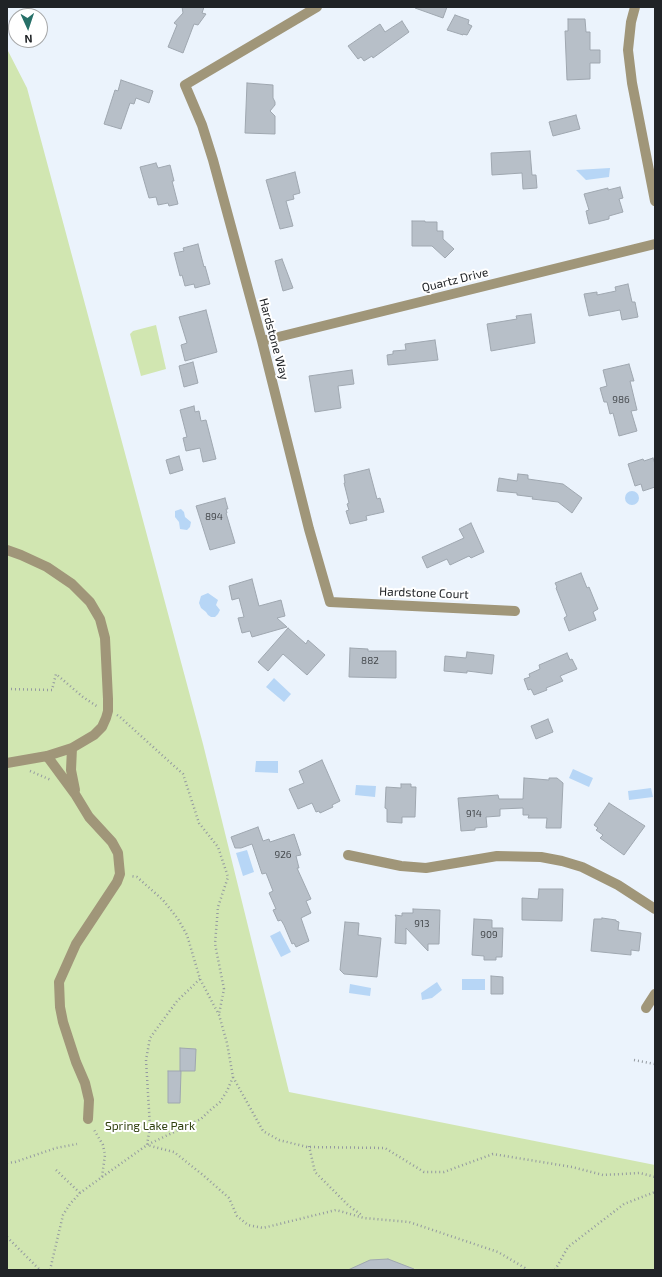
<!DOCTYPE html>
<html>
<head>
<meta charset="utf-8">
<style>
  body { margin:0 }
  #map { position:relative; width:662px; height:1277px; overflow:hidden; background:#ebf3fc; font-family:"Exo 2",sans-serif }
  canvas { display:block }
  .frame { position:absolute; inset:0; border:8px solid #202326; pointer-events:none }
  .north { position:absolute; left:8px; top:8px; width:40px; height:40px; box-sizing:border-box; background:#fff; border:1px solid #a6a7a8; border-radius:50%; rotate:177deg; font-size:11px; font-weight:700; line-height:16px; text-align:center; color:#202326 }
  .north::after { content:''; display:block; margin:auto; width:14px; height:18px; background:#277068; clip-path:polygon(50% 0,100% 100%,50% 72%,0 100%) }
</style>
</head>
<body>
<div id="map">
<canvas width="662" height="1277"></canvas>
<div class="frame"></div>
<div class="north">N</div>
</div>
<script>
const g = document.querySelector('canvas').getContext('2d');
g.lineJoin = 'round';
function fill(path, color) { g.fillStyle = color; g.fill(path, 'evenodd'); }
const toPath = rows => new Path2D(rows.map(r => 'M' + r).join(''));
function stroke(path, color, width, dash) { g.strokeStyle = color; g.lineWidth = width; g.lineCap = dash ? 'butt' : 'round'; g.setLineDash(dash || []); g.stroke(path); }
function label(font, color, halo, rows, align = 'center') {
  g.font = font + ' "Exo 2",sans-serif'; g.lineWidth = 4; g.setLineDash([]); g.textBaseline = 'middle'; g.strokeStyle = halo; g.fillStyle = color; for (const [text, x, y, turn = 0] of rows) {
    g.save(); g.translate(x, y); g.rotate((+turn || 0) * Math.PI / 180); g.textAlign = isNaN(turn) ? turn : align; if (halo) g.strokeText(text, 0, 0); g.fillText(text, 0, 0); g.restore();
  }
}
fill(toPath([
  [7,49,27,88,203,744,289,1092,655,1165,655,1270,7,1270],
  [156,325,166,369,141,376,130,334,133,331]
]), '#d1e6b1');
fill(toPath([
  [610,168,609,177,586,180,576,170],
  '625 498a7 7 0 1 1 14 0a7 7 0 1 1-14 0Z',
  [181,509,184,512,185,517,191,522,190,527,187,530,180,529,179,522,175,517,175,511],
  [208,593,218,600,216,605,220,610,218,614,215,617,211,617,208,615,206,612,201,608,199,603,201,596],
  [274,678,291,694,284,702,266,687],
  [256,761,278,761,278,773,255,772],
  [573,769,593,778,589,787,569,778],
  [356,785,376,786,375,797,355,795],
  [651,788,653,797,629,800,628,791],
  [247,850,254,872,243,876,236,853],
  [280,931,291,952,281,957,270,936],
  [462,979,485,979,485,990,462,990],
  [437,982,442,990,432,998,422,1000,421,993],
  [350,984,371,988,370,996,349,993]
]), '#b7d6f6');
const building = toPath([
  [182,7,204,7,202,13,206,14,198,25,194,24,183,53,168,47,177,25,174,23,183,13,182,7],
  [415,7,447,7,443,18,415,8,415,7],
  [455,15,469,20,468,24,472,26,467,35,463,34,463,35,447,30,455,15],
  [568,19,585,19,586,32,590,32,590,50,600,50,600,63,590,63,590,79,567,80,565,31,568,31,568,19],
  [402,21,409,32,373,58,372,56,364,61,361,57,358,59,348,46,380,24,385,32,402,21],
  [121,80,153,91,149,103,136,98,134,104,130,103,121,129,104,124,115,90,118,91,121,80],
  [247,83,273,85,273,98,275,102,275,105,270,111,275,116,275,134,245,133,247,83],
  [576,115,580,129,553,136,549,122,576,115],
  [530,151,532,175,536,175,537,188,523,189,522,173,492,175,491,153,530,151],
  [156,163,158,168,170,165,174,181,172,181,178,204,169,206,168,203,158,205,156,197,149,198,140,167,156,163],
  [295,172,300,193,293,195,294,199,286,201,293,226,280,229,266,180,295,172],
  [620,187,623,198,619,199,623,212,609,216,609,219,589,224,586,211,589,210,584,194,608,188,608,190,620,187],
  [412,221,425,221,425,222,437,222,437,231,443,231,443,239,454,249,445,258,432,246,412,246,412,221],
  [198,244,204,267,205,266,210,284,195,288,194,284,185,286,182,275,180,276,174,253,184,251,183,248,198,244],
  [282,259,293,288,283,291,275,261,282,259],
  [628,284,632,302,635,302,638,317,622,320,620,310,589,316,584,294,597,292,597,295,616,291,615,287,628,284],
  [206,310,217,352,185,361,181,345,187,343,179,317,206,310],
  [531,314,535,343,491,351,487,324,517,319,516,316,531,314],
  [435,340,438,360,388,365,387,355,393,354,393,351,406,350,405,344,435,340],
  [193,362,198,383,184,387,179,366,193,362],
  [629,364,634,381,630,381,637,410,631,411,637,431,619,436,613,413,610,414,607,402,604,402,600,388,607,386,603,370,629,364],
  [352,370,354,384,338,386,341,408,315,412,309,376,352,370],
  [194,406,195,412,199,411,201,421,206,420,216,459,203,462,200,448,186,451,183,438,187,437,180,410,194,406],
  [179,456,183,470,170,474,166,460,179,456],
  [653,458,655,464,655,487,643,491,641,484,635,486,628,464,643,459,644,461,653,458],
  [369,469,377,499,380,498,384,512,366,516,367,520,350,524,346,511,349,510,347,504,349,503,344,483,345,483,344,475,369,469],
  [518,474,528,475,528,479,563,484,582,498,572,513,558,502,532,499,533,497,517,495,517,493,497,491,499,478,517,481,518,474],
  [225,498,228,509,226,509,227,513,226,513,235,543,210,550,196,506,225,498],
  [471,523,484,552,471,558,469,556,450,565,447,559,427,568,422,557,464,538,459,529,471,523],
  [581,573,587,588,589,587,598,609,593,612,596,620,569,631,564,618,567,616,556,588,557,587,555,583,581,573],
  [252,579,259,606,281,600,285,616,277,618,287,627,252,637,250,631,242,633,238,618,244,617,239,598,232,600,229,586,252,579],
  [288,628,306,644,308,640,325,655,307,675,283,654,268,671,258,662,288,628],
  [350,648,368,649,368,651,396,651,396,678,349,677,350,648],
  [467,652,494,655,492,674,467,671,467,673,444,671,445,656,466,658,467,652],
  [567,653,570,660,572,659,577,669,560,676,563,681,546,688,547,690,534,695,531,689,528,690,524,679,530,677,529,674,540,669,539,665,567,653],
  [548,719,553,732,536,739,531,726,548,719],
  [322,760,340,801,332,805,333,807,320,813,319,811,316,812,312,803,298,809,289,789,304,783,299,771,322,760],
  [524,778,549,780,549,778,557,778,563,783,561,828,546,828,547,818,528,818,529,815,523,815,523,808,500,809,500,816,486,817,487,827,475,828,475,830,461,831,458,798,498,795,499,799,523,799,524,778],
  [401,784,411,784,411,787,416,787,415,817,402,817,402,823,387,822,387,809,385,808,386,787,401,788,401,784],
  [609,803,645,826,624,855,600,838,603,835,596,830,598,828,594,825,609,803],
  [258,827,263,841,269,839,270,842,294,834,301,855,296,856,299,868,297,868,311,899,306,901,311,913,301,918,309,941,296,947,294,943,292,944,284,925,281,920,278,921,273,910,276,909,269,893,273,891,266,873,262,874,252,844,241,848,235,848,231,837,258,827],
  [539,889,563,889,562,921,522,920,522,898,538,899,539,889],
  [413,909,440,910,439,944,428,944,428,951,406,928,406,944,395,943,396,917,395,915,402,916,402,913,413,913,413,909],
  [602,918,616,920,616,921,619,922,618,930,641,933,639,951,631,950,631,955,591,951,594,919,602,919,602,918],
  [474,919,492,920,492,928,503,928,502,957,496,957,496,960,484,960,484,956,472,955,474,919],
  [345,922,359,923,358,935,381,938,377,977,344,974,340,970,345,922],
  [491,976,503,977,503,994,491,994,491,976],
  [180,1048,196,1049,195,1071,180,1071,180,1048],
  [168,1071,181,1071,180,1103,168,1103,168,1071],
  [388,1259,414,1269,414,1270,348,1270,370,1260,388,1259]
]);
fill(building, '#b7bfc8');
stroke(building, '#9fa7b0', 1);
stroke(toPath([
  [7,689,52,690,56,674,83,697,98,707],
  [117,715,120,717,183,774,199,823,218,847,228,877,218,907,215,944,224,989,219,1014],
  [30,771,51,780],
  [200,979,177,1001,150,1038,146,1060,150,1127,147,1145,174,1152,203,1175,229,1198,237,1216,248,1225,263,1228,336,1210,364,1218,409,1222,498,1252,525,1268,527,1270],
  [634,1060,655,1064],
  [233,1077,263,1131,279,1140,307,1147,385,1148,424,1172,444,1172,493,1154,572,1167,603,1175,640,1173,655,1177],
  [309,1146,315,1172,349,1206,363,1216],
  [7,1163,15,1162,56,1148,77,1144],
  [56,1170,80,1193],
  [102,1177,147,1145,201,1119,208,1112,220,1102,227,1091,233,1077,227,1043,219,1015,200,979,187,935,178,919,163,900,137,877,131,876],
  [7,1237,40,1270],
  [50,1270,63,1215,70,1204,80,1193,102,1177,105,1155,103,1145,93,1128],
  [555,1270,568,1247,624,1204,655,1192]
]), '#949aa0', 2.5, [1, 3]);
stroke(toPath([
  [317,7,185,85,202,125,213,160,262,341,309,529,330,602,515,611],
  [635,7,631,22,628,50,632,83,655,201],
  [262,341,655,244],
  [7,550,21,555,47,567,72,584,90,602,100,619,105,638,108,699,108,711,106,718,102,727,94,735,72,748,47,756,7,763],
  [72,748,71,770,75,790],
  [47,756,75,794,89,817,112,842,118,853,119,864,120,874,117,882,76,944,59,982,60,1007,63,1022,76,1062,85,1083,89,1100,88,1119],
  [348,855,401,866,426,868,497,856,541,857,562,861,582,867,618,885,655,909],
  [646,1008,655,994]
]), '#a09679', 10);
label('10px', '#464a4e', null, [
  ["986",621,400],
  ["894",214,517],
  ["882",370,661],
  ["914",474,814],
  ["926",283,855],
  ["913",422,924],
  ["909",489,935]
]);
label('12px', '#202326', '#fff', [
  ["Quartz Drive",455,280,-14],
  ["Hardstone Way",274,339,75],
  ["Hardstone Court",424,593,2]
]);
label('12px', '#30400f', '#fff', [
  ["Spring Lake Park",150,1126]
]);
</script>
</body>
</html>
